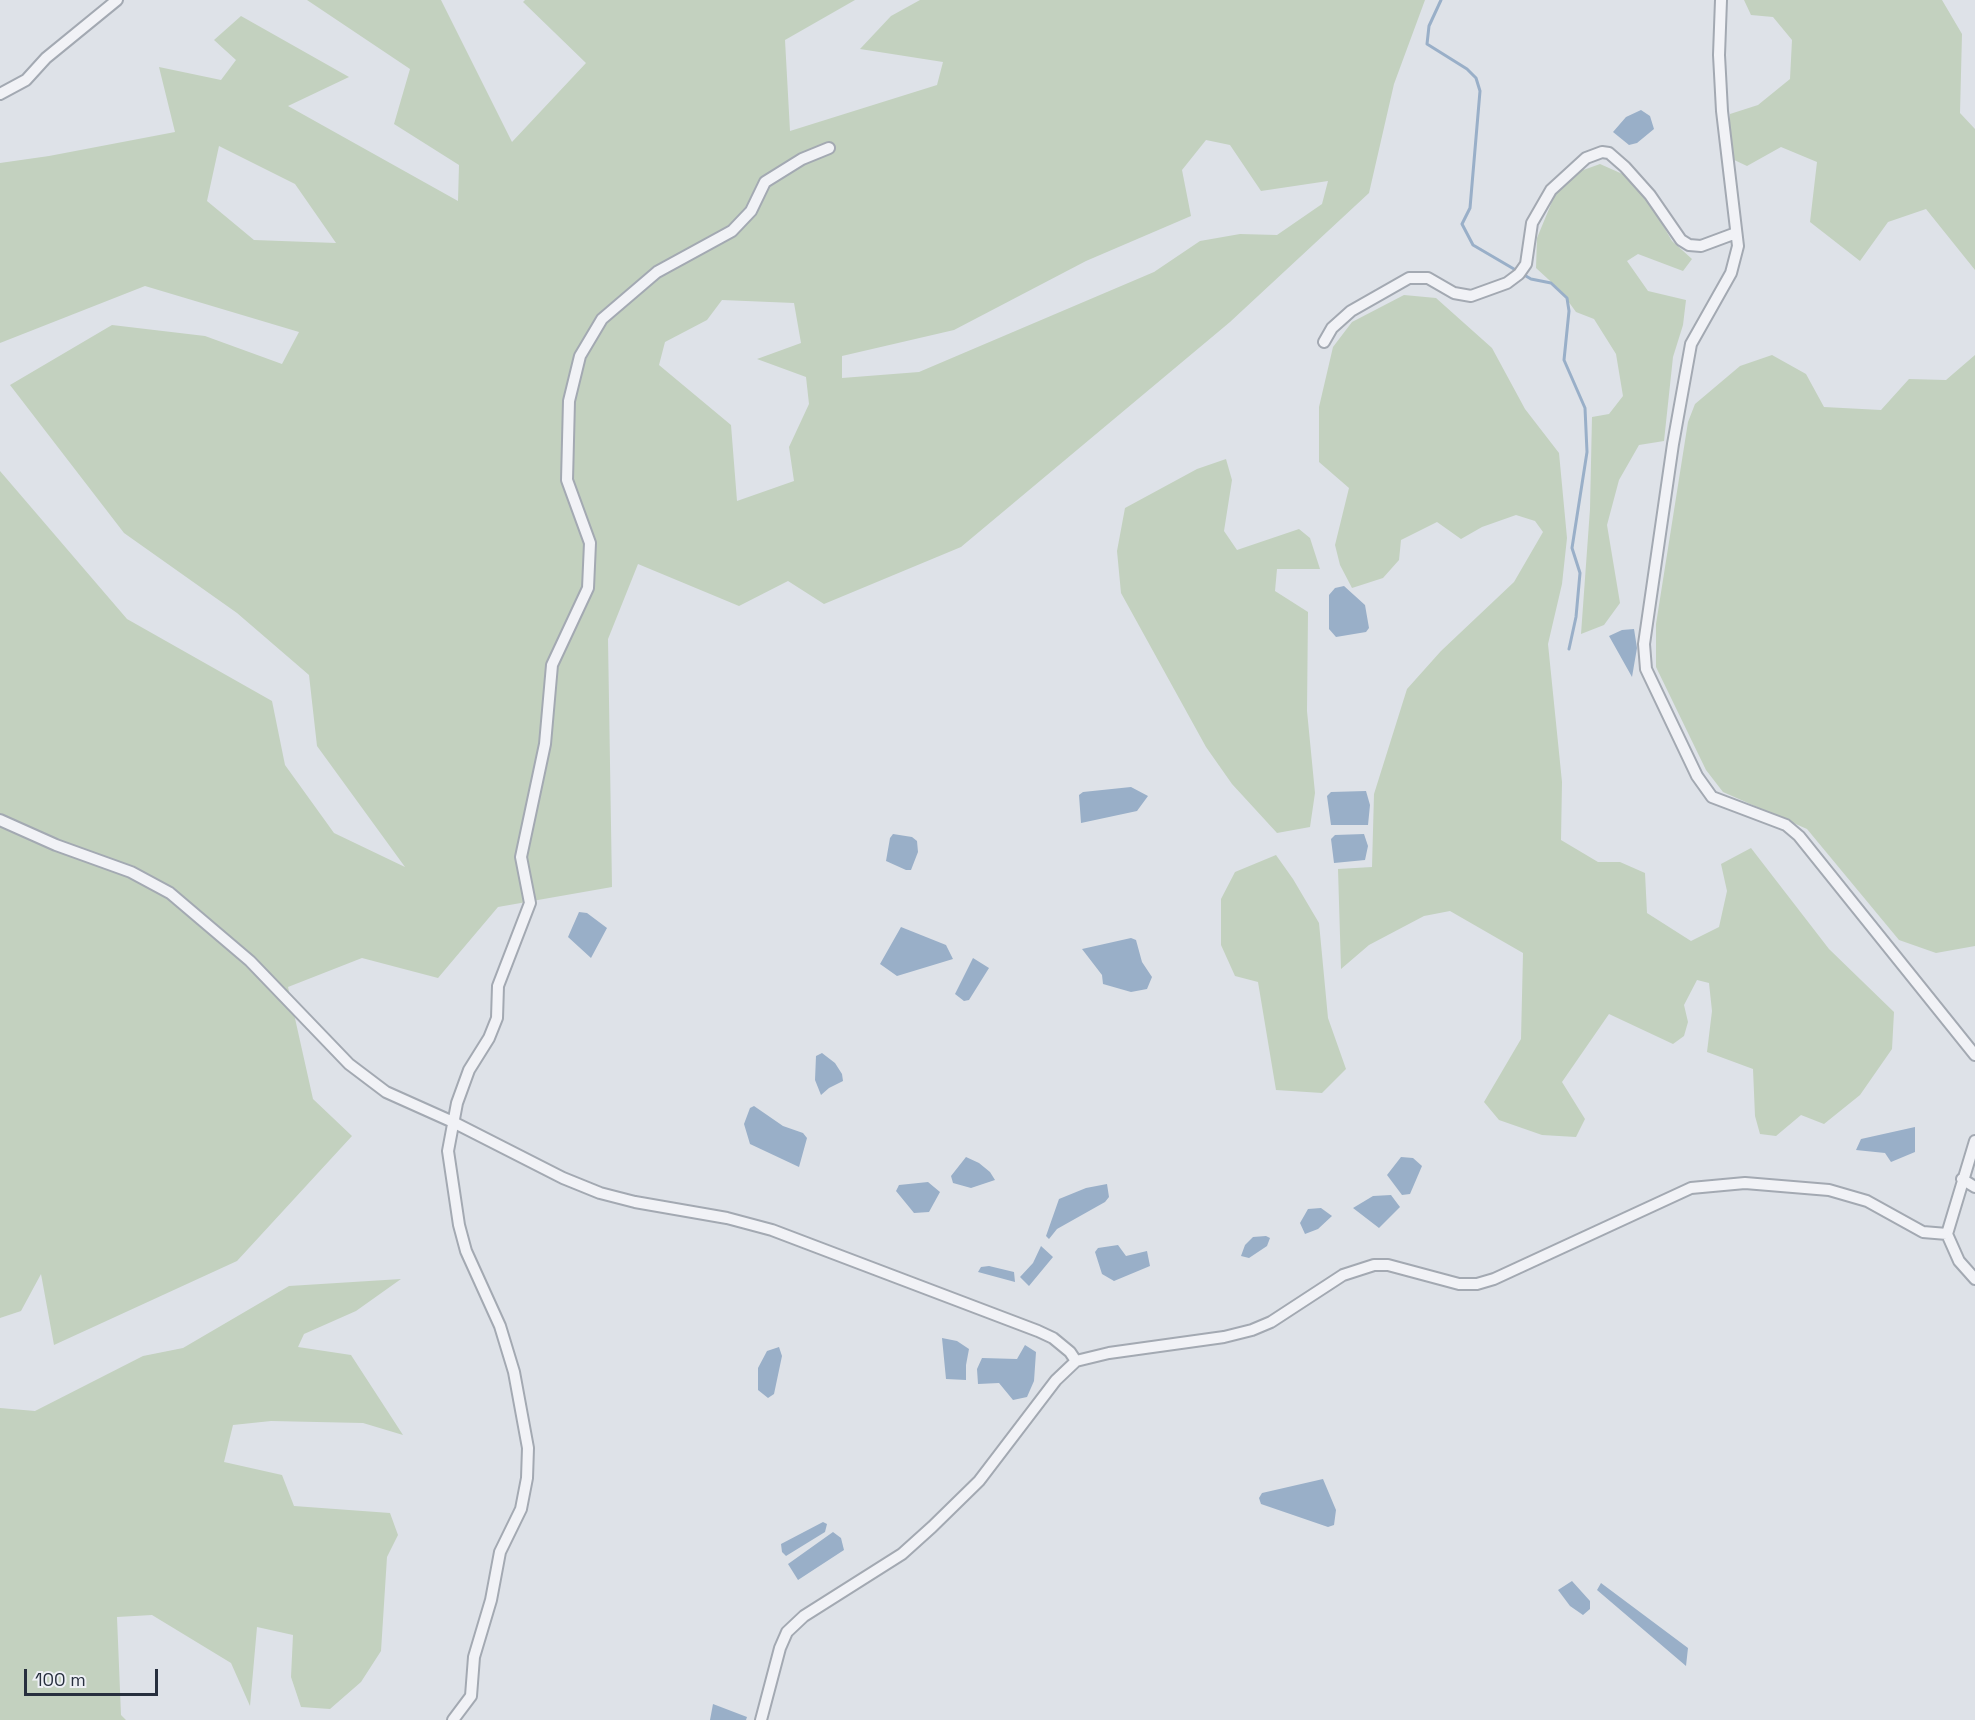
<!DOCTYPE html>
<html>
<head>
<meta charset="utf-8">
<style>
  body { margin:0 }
  #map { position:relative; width:1975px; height:1720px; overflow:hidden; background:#dee2e8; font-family:"Space Grotesk",sans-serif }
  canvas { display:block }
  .scale { position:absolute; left:24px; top:1669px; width:134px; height:27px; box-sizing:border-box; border:3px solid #272f3e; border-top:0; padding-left:8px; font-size:18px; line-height:21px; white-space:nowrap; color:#272f3e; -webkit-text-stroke:4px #edf0f5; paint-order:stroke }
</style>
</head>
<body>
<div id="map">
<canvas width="1975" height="1720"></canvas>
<div class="scale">100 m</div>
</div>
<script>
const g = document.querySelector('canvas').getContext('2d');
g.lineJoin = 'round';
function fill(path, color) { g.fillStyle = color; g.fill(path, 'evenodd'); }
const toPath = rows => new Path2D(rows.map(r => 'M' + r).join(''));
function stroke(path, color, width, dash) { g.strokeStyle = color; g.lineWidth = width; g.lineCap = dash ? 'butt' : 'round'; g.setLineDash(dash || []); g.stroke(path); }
fill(toPath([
  [307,0,441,0,512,142,586,63,523,2,525,0,855,0,785,40,790,131,937,85,943,62,860,49,891,16,920,0,1425,0,1394,84,1369,193,1230,322,961,547,824,604,788,581,739,606,638,564,608,639,612,887,498,907,438,978,362,958,288,987,313,1099,352,1136,237,1261,54,1345,41,1274,21,1311,0,1318,0,471,127,619,272,701,285,765,334,833,405,867,317,746,309,675,237,613,124,533,10,385,112,325,205,336,282,364,299,332,145,286,0,343,0,163,49,156,175,132,159,67,221,80,236,60,214,40,241,16,349,77,288,106,458,201,459,165,394,124,410,69],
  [1206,140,1230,145,1261,191,1328,181,1322,204,1277,235,1240,234,1200,241,1154,272,919,372,842,378,842,356,954,330,1086,261,1191,216,1182,170],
  [219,146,295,184,336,243,254,240,207,201],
  [722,300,794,303,801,343,757,359,806,377,809,404,789,447,794,481,737,501,731,425,659,365,665,342,707,320],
  [1744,0,1942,0,1962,34,1960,113,1975,129,1975,270,1926,209,1888,222,1860,261,1810,222,1817,162,1781,147,1747,166,1730,158,1730,114,1758,105,1790,79,1792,40,1773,17,1751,15],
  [1600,164,1627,176,1653,208,1672,241,1692,259,1683,271,1638,254,1627,261,1648,291,1686,300,1683,325,1673,357,1664,441,1639,445,1619,480,1607,525,1620,603,1604,625,1581,634,1590,509,1592,417,1609,414,1623,396,1616,354,1594,319,1576,312,1560,290,1536,268,1537,238,1556,192,1575,173],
  [1404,295,1436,298,1492,348,1525,409,1559,453,1567,538,1562,584,1548,644,1562,782,1561,840,1598,862,1620,862,1645,873,1647,913,1691,941,1719,927,1727,891,1721,864,1751,848,1829,949,1894,1012,1892,1049,1860,1095,1824,1124,1801,1115,1776,1136,1760,1134,1755,1116,1753,1069,1707,1052,1712,1011,1709,983,1697,980,1684,1005,1688,1022,1684,1036,1673,1044,1609,1014,1562,1082,1585,1119,1576,1137,1542,1135,1499,1120,1484,1102,1521,1039,1523,953,1450,911,1424,916,1369,945,1341,969,1338,869,1372,867,1374,794,1407,689,1441,651,1514,582,1543,532,1535,521,1516,515,1482,527,1461,539,1437,522,1401,540,1399,560,1383,578,1352,588,1340,565,1335,545,1349,488,1319,462,1319,407,1333,347,1352,322],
  [1772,355,1806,374,1824,407,1881,410,1909,379,1946,380,1975,355,1975,946,1936,953,1899,940,1807,829,1723,792,1706,770,1656,667,1656,624,1688,422,1695,404,1740,366],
  [1226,459,1232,480,1224,531,1237,550,1299,529,1310,538,1320,569,1277,569,1275,591,1308,612,1307,711,1315,793,1310,827,1277,833,1232,784,1206,747,1121,593,1117,551,1125,508,1197,469],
  [1276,855,1293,879,1319,923,1328,1018,1346,1069,1322,1093,1276,1090,1258,982,1235,976,1221,945,1221,899,1235,872],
  [401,1279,356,1311,304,1334,298,1347,351,1355,403,1435,363,1423,271,1421,233,1425,224,1462,282,1475,294,1506,390,1513,398,1535,387,1557,381,1651,361,1682,330,1709,301,1707,291,1677,293,1635,257,1627,250,1706,231,1663,152,1615,117,1617,121,1715,126,1720,0,1720,0,1408,35,1411,143,1356,183,1348,289,1286]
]), '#c3d1bf');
fill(toPath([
  [1641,110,1650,116,1654,129,1637,143,1629,145,1613,132,1626,117],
  [1344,586,1365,605,1369,628,1366,632,1336,637,1329,629,1329,595,1335,588],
  [1634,629,1637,648,1632,677,1609,636,1622,630],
  [1131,787,1148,796,1137,811,1081,823,1079,795,1083,792],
  [1366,791,1370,805,1368,825,1331,825,1327,796,1331,792],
  [893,834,912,837,917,841,918,852,911,870,906,870,886,861,890,838],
  [1364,834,1368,846,1365,860,1334,863,1331,839,1335,835],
  [579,912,587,913,607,928,591,958,568,937],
  [901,927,946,945,953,959,897,976,880,964],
  [1131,938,1136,940,1142,962,1152,977,1147,989,1131,992,1103,984,1102,975,1082,949],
  [973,958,989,968,969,1000,964,1001,955,994],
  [822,1053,835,1063,842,1074,843,1081,829,1088,821,1095,815,1080,816,1056],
  [754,1106,783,1126,803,1133,807,1138,799,1167,750,1144,744,1124,750,1108],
  [1915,1127,1915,1152,1891,1162,1885,1153,1856,1150,1861,1139],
  [966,1157,979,1163,990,1172,995,1180,971,1188,953,1183,951,1176],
  [1401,1157,1413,1158,1422,1166,1410,1194,1402,1195,1387,1175],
  [928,1182,940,1192,929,1212,914,1213,896,1191,899,1185],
  [1107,1184,1109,1197,1105,1202,1057,1229,1049,1239,1046,1236,1059,1199,1086,1188],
  [1391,1195,1400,1207,1379,1228,1353,1208,1373,1196],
  [1321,1208,1332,1216,1318,1229,1305,1234,1300,1223,1308,1209],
  [1266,1236,1270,1238,1267,1246,1249,1258,1241,1256,1245,1245,1253,1237],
  [1118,1245,1126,1256,1147,1251,1150,1266,1114,1281,1102,1274,1095,1252,1098,1248],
  [1041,1246,1053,1257,1029,1286,1020,1277,1033,1263],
  [989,1266,1014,1272,1015,1282,978,1272,981,1267],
  [942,1338,957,1341,969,1349,966,1365,966,1380,946,1379],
  [1025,1345,1036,1352,1034,1381,1027,1397,1013,1400,999,1383,978,1384,977,1369,982,1358,1017,1359],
  [779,1347,782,1356,774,1394,768,1398,758,1390,758,1368,767,1351],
  [1323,1479,1336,1510,1334,1525,1328,1527,1261,1504,1259,1498,1262,1493],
  [823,1522,827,1524,825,1532,786,1556,782,1552,781,1544],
  [833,1532,841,1538,844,1550,798,1580,788,1564],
  [1572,1581,1590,1601,1590,1609,1583,1615,1570,1606,1558,1590],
  [1601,1583,1688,1648,1686,1666,1597,1590],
  [713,1704,747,1717,746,1720,710,1720]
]), '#99afc8');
stroke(toPath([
  [1441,0,1429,26,1427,44,1467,69,1476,78,1480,91,1470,208,1462,224,1473,245,1531,279,1551,283,1567,298,1569,311,1564,360,1585,408,1587,452,1572,548,1580,573,1576,617,1569,649]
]), '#99afc8', 3);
const minor = toPath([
  [1721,0,1719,55,1722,111,1738,246,1731,273,1691,344,1673,444,1644,644,1646,669,1697,776,1712,797,1786,825,1799,836,1975,1055],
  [0,94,26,80,46,58,117,0],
  [1324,342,1332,328,1351,311,1409,278,1428,278,1454,293,1471,296,1507,283,1519,274,1526,264,1532,223,1551,190,1586,158,1602,152,1609,153,1625,167,1650,195,1681,240,1689,245,1701,246,1736,233],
  [0,820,56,845,131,872,170,893,250,961,349,1064,386,1092,453,1122,563,1178,600,1193,635,1202,727,1218,772,1230,1038,1331,1053,1338,1070,1352,1076,1361],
  [1975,1141,1947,1234,1959,1261,1975,1279],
  [1962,1179,1975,1187],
  [453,1720,471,1696,474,1657,491,1600,500,1552,521,1509,527,1478,528,1448,514,1372,500,1326,466,1251,459,1225,448,1151,457,1103,469,1070,489,1038,497,1018,498,986,530,903,521,857,545,744,552,665,588,588,590,543,567,480,569,401,580,356,602,319,657,272,732,231,751,211,765,182,802,159,829,148],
  [761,1720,780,1648,787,1632,804,1616,902,1554,932,1527,979,1481,1056,1380,1076,1361,1109,1353,1224,1337,1252,1330,1271,1322,1343,1275,1374,1265,1388,1265,1459,1284,1477,1284,1494,1279,1691,1188,1745,1183,1829,1190,1867,1201,1923,1232,1947,1234]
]);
stroke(minor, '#a3a9b2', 14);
stroke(minor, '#f1f2f6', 10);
</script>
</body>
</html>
